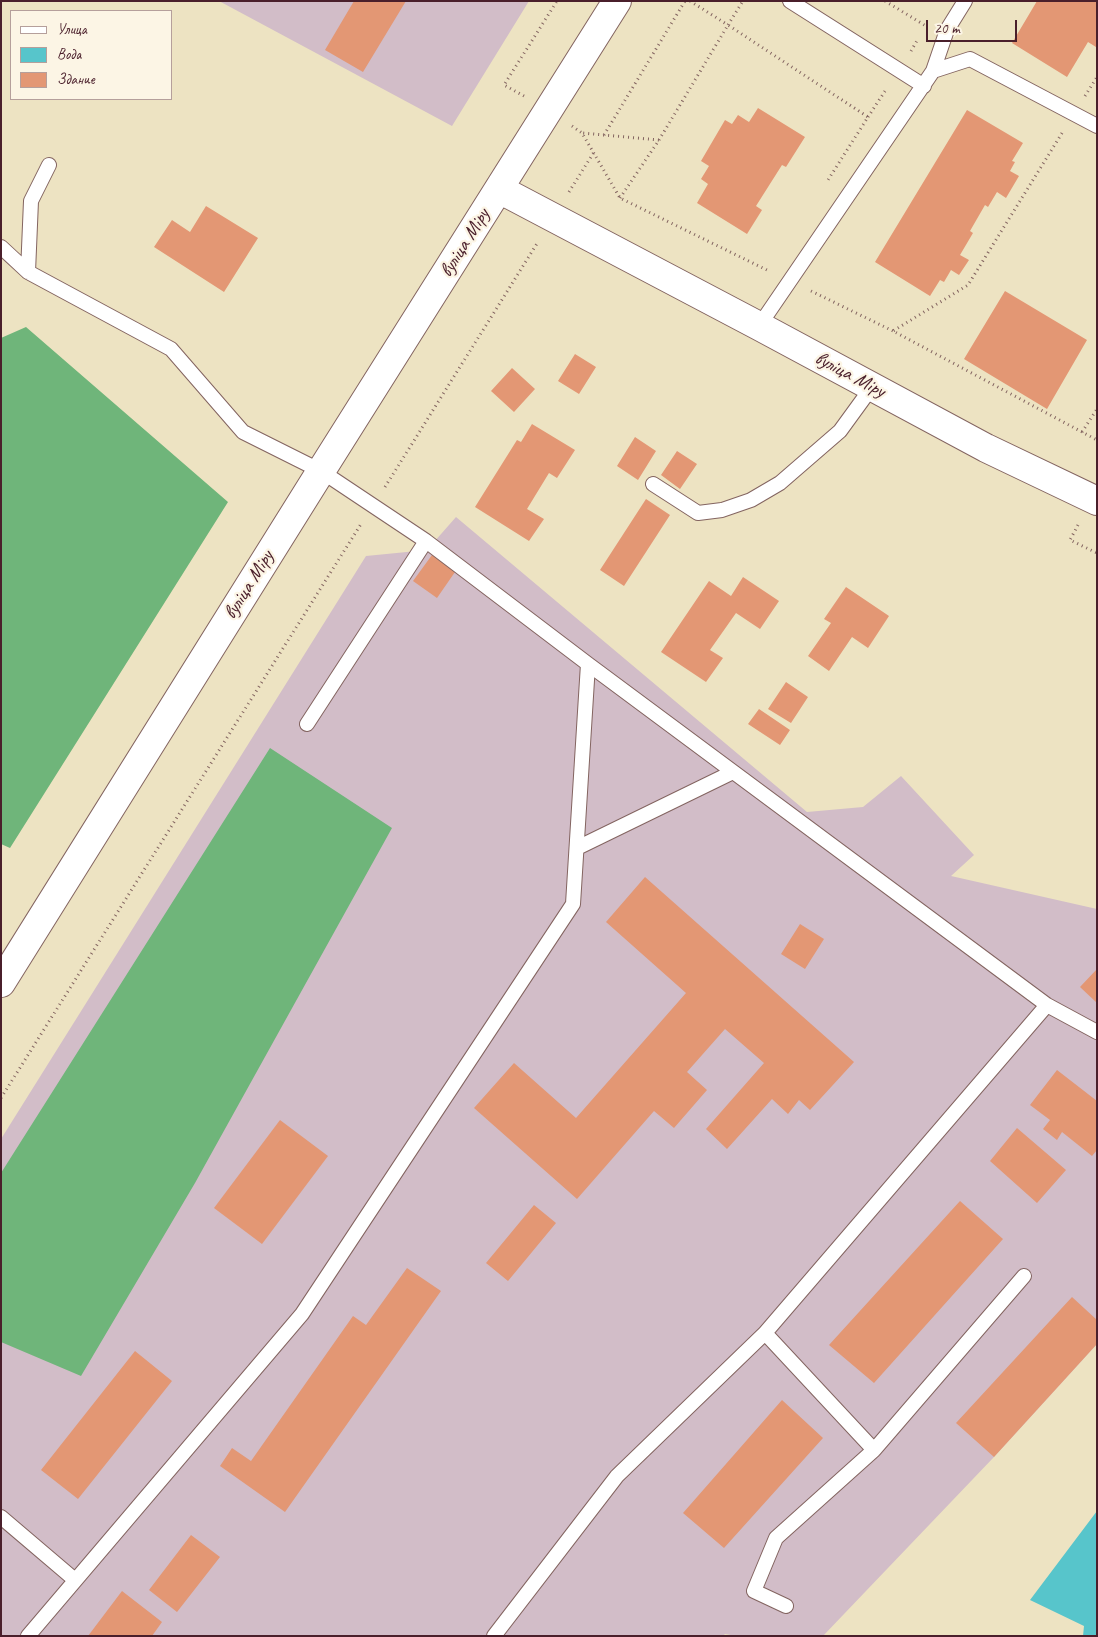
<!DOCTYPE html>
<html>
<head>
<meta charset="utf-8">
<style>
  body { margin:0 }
  #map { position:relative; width:1098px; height:1637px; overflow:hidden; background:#ede3c2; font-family:Caveat,sans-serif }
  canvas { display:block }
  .frame { position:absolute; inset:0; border:2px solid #4a1f2b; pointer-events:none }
  .legend { position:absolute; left:10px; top:10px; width:162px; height:90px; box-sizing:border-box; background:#fcf5e5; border:1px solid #b59f9b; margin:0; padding:6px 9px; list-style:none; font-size:15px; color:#4a1f2b }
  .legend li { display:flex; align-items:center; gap:10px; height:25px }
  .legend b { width:25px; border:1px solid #b59f9b }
  .scale { position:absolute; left:926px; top:20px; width:91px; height:22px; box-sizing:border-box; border:2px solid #4a1f2b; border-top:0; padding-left:6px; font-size:15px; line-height:18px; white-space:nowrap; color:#4a1f2b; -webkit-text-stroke:4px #fcf5e5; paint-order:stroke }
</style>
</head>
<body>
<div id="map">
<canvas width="1098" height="1637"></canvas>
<div class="frame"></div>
<ul class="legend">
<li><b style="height:6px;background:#fff"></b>Улица</li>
<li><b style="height:14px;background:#57c5cb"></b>Вода</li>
<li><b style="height:14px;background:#e39774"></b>Здание</li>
</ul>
<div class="scale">20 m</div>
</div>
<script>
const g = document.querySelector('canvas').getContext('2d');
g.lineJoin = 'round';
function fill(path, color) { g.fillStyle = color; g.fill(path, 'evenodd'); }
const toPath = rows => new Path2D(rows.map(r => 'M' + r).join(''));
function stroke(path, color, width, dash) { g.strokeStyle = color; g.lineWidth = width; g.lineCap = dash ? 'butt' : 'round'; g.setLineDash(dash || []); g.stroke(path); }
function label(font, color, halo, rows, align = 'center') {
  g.font = font + ' Caveat,sans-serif'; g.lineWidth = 4.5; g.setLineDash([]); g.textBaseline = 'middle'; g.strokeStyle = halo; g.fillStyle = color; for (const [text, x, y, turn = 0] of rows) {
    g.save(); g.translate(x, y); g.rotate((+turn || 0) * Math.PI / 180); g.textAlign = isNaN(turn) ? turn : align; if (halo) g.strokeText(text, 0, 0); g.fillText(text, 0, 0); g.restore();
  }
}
fill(toPath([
  [219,1,529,1,452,126],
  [456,517,807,812,863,807,901,776,974,855,951,876,1097,909,1097,1344,994,1457,823,1636,736,1636,725,1634,723,1636,1,1636,1,1139,366,556,427,550]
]), '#d2bdc8');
fill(toPath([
  [26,327,228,502,10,848,1,844,1,338],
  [270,748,392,828,195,1183,81,1376,1,1342,1,1173]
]), '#6fb57a');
fill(toPath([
  [1097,1511,1097,1636,1083,1636,1084,1626,1030,1600]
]), '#57c5cb');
fill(toPath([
  [354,1,406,1,363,72,325,50],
  [1037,1,1097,1,1097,46,1096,47,1088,42,1067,77,1012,43],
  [758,108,805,137,786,167,782,165,756,206,762,210,747,234,697,203,708,184,701,179,709,166,701,161,725,120,732,124,738,115,749,122],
  [967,110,1023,143,1012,161,1015,162,1010,171,1019,176,1006,198,997,192,988,207,985,205,970,231,973,233,960,255,969,260,959,275,951,270,944,282,940,280,930,296,875,262],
  [206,206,258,238,224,292,154,247,172,220,190,232],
  [1005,291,1087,340,1047,409,964,359],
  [575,354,596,367,579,394,558,381],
  [512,368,535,389,514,412,491,391],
  [532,424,575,450,557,478,549,473,527,509,544,519,529,541,475,507,517,440,521,442],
  [635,437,656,451,638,480,617,466],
  [677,451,697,464,680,489,661,475],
  [646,499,670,515,624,586,600,570],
  [432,555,455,572,437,598,413,581],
  [743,577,779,601,760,629,736,613,710,650,723,658,706,682,661,652,709,581,731,596],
  [846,587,889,616,868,648,852,637,829,671,808,656,831,623,824,619],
  [786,682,808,697,791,723,768,709],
  [759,709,790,730,780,745,748,724],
  [645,877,854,1062,810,1110,799,1100,788,1114,772,1099,727,1149,706,1129,764,1063,725,1029,687,1072,707,1090,674,1128,654,1111,577,1199,474,1108,514,1063,576,1118,686,993,606,922],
  [800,924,824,939,805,969,781,954],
  [1097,969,1097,1003,1080,987],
  [1057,1070,1097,1101,1097,1150,1092,1156,1062,1132,1057,1140,1043,1129,1050,1120,1030,1105],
  [280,1120,328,1156,262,1244,214,1208],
  [1017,1128,1066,1170,1037,1203,990,1161],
  [960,1201,1003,1239,874,1383,829,1345],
  [534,1205,556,1223,508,1281,486,1263],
  [407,1268,441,1291,285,1512,220,1466,232,1448,251,1461,353,1316,366,1325],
  [1072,1297,1097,1320,1097,1344,994,1457,956,1423],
  [135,1351,172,1381,78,1499,41,1470],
  [782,1400,823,1438,724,1548,683,1513],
  [191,1535,220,1557,177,1612,149,1590],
  [122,1591,162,1622,152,1636,88,1636]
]), '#e39774');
const lane = toPath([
  [790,1,924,86],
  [933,71,947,30,965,1],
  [49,165,31,201,28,272,171,349,243,432,321,471,426,541,307,724],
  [1,247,28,272],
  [759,326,933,71,970,59,1097,126],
  [653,484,698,513,722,510,751,500,780,483,840,431,872,387],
  [426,541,588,664,1047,1005,1097,1032],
  [577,848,733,772],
  [765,1333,874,1450,776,1538,754,1591,786,1606],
  [874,1450,1024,1276],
  [1,1517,75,1580],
  [28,1636,302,1314,573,904,588,664],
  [494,1636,617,1476,765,1333,1047,1005]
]);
const secondary = toPath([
  [499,189,759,326,986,448,1097,501],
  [1,983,321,471,617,1]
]);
stroke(lane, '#836460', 16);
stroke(secondary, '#836460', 30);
stroke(toPath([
  [690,1,728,25,743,1],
  [885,1,926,26],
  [911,51,918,39],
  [524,96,504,85,557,1],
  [1085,96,1097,77],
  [868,117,887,88],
  [572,126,582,133],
  [1062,133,968,285,893,331,1097,440],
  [604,135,685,1],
  [659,140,728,25,868,117,828,180],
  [569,192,594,152],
  [620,198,659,140,582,133,620,198,769,271],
  [811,291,893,331],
  [1082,432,1097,409],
  [385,487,538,242],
  [1078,525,1070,540,1097,553],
  [1,1098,361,524]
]), '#836460', 3, [1, 4]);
stroke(lane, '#fff', 14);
stroke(secondary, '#fff', 28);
label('20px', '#4a1f2b', '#fcf5e5', [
  ["вуліца Міру",465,243,-58],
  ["вуліца Міру",850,375,28],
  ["вуліца Міру",249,585,-58]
]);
</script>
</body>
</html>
